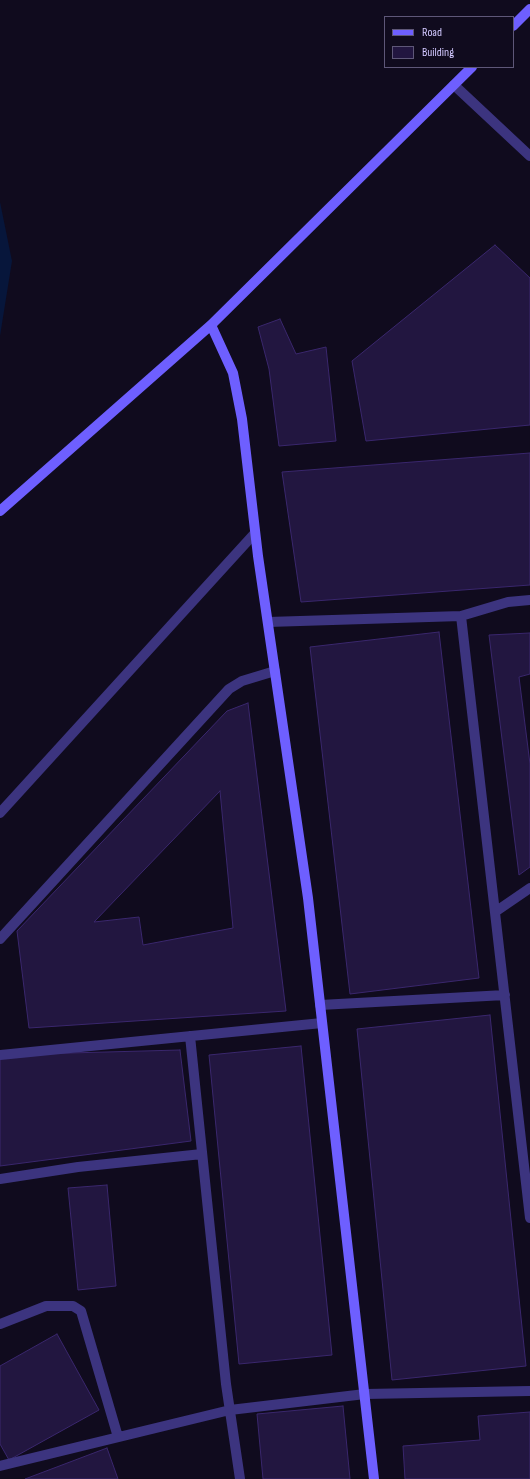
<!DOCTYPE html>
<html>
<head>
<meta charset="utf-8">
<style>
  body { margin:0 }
  #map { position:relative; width:530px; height:1479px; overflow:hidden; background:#100b1e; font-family:"Sofia Sans Condensed",sans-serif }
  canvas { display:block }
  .legend { position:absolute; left:384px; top:16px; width:130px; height:52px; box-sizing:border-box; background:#100b1e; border:1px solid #5e5778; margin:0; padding:5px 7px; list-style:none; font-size:12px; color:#d2c8ff }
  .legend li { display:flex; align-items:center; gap:8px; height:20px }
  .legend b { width:20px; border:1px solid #5e5778 }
</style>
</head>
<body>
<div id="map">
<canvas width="530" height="1479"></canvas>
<ul class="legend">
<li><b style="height:5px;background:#6e5fff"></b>Road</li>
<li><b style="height:11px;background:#221640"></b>Building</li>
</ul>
</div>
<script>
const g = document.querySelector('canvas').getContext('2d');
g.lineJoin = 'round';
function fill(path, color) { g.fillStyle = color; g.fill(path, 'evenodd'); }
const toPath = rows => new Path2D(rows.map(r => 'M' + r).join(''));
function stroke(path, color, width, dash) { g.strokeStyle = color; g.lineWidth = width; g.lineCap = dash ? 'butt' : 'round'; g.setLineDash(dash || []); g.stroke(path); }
fill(toPath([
  [0,202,12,261,0,336]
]), '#07163b');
const building = toPath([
  [495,245,530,278,530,425,366,441,352,361,495,245],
  [280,319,296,354,326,347,336,441,279,446,269,369,258,327,280,319],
  [530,453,530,585,301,602,282,472,530,453],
  [439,632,479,978,350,994,310,647,439,632],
  [530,633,530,674,519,677,530,764,530,867,519,875,489,635,530,633],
  [248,703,286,1011,29,1028,17,931,227,711,248,703],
  [220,791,233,928,143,945,139,917,94,922,220,791],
  [490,1015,526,1366,392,1380,357,1029,490,1015],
  [301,1046,332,1355,239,1364,209,1055,301,1046],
  [180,1050,191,1141,0,1166,0,1058,32,1054,180,1050],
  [107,1185,116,1286,78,1290,68,1188,107,1185],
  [57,1334,99,1410,9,1460,0,1444,0,1366,57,1334],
  [343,1406,350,1479,263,1479,257,1414,343,1406],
  [530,1412,530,1479,405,1479,403,1446,480,1440,478,1416,530,1412],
  [107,1448,118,1479,25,1479,107,1448]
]);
fill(building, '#221640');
stroke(building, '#3a276d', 1);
stroke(toPath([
  [454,85,530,156],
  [461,616,530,1218],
  [268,622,461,616,508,602,530,600],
  [0,813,255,533],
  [495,912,530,888],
  [0,939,229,689,242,681,275,671],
  [320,1005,505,995],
  [190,1036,226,1384,240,1479],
  [0,1055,322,1023],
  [0,1179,78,1167,202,1154],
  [0,1324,46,1306,73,1306,81,1311,118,1437],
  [0,1466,230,1410,365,1394,530,1391]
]), '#3c347f', 10);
stroke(toPath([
  [513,26,530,9],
  [211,325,233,373,242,419,258,556,308,898,374,1479],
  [0,511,211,325,472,67]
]), '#6e5fff', 10);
</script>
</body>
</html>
